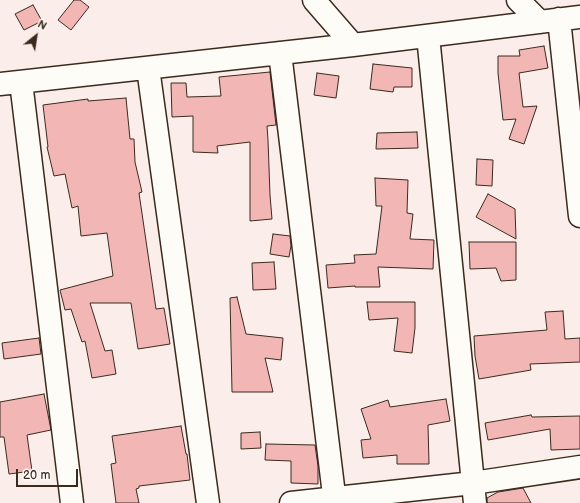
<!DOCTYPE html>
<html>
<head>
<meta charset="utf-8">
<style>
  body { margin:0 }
  #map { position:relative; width:580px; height:503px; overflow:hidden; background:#fbeeea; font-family:"Balsamiq Sans",sans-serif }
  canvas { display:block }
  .north { position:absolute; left:16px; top:16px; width:40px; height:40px; -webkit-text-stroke:3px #fdfcf7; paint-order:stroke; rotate:30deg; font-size:11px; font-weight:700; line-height:16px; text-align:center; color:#3b2a1e }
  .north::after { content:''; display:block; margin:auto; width:14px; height:18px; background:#3b2a1e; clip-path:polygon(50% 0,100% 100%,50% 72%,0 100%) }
  .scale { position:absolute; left:16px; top:469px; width:62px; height:18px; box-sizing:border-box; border:2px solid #3b2a1e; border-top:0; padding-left:5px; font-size:12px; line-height:14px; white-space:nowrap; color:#3b2a1e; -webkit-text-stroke:3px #fdfcf7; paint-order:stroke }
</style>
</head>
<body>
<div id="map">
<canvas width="580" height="503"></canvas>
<div class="north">N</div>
<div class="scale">20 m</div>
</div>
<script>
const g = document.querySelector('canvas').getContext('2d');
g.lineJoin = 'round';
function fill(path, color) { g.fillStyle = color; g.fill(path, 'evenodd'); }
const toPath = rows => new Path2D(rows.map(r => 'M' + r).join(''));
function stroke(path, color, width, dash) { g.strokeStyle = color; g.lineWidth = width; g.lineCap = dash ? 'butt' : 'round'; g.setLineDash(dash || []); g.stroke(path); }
const building = toPath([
  [74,0,80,0,89,7,71,30,58,20,74,0],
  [33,5,42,21,24,30,15,14,33,5],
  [544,46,548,68,519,73,523,107,537,106,524,144,509,139,516,119,503,120,498,73,498,56,520,56,519,50,544,46],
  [373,64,412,68,412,87,394,87,393,92,370,89,373,64],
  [270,72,276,125,267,126,268,140,270,195,272,219,250,221,250,142,217,146,218,153,193,152,193,116,172,117,171,83,186,83,187,97,221,96,219,77,270,72],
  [317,73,339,76,336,98,314,95,317,73],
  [126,98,130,139,134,139,135,162,142,192,139,193,156,309,164,308,170,344,138,349,131,303,90,303,105,351,112,350,116,374,92,378,85,341,82,342,71,309,65,310,60,290,113,276,107,233,81,236,78,206,72,208,65,174,54,176,47,147,48,147,43,105,88,99,88,101,126,98],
  [417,132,418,148,376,149,377,133,417,132],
  [477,159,493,160,492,186,476,185,477,159],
  [375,178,408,180,407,213,413,214,410,239,434,240,433,269,378,267,380,287,355,287,355,286,328,288,326,265,355,263,354,255,376,254,382,206,376,206,375,178],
  [488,194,515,209,516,239,476,217,488,194],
  [273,234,290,236,291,246,289,257,270,254,273,234],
  [469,242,516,242,516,280,501,281,496,268,470,269,469,242],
  [274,262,276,289,253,290,252,263,274,262],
  [237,297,246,334,283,338,281,360,265,358,273,392,232,392,230,298,237,297],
  [367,302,415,302,415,328,412,353,394,351,398,318,369,320,367,302],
  [563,311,565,339,580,338,580,362,530,364,531,370,479,379,475,356,474,336,547,330,545,312,563,311],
  [39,338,41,354,4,359,2,343,39,338],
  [44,394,51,430,27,435,32,471,9,474,4,437,0,437,0,402,44,394],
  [446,399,450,421,428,425,429,464,397,464,397,455,363,458,361,440,371,439,361,409,388,400,390,407,446,399],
  [531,415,532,417,580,416,580,449,551,450,550,429,488,440,485,423,531,415],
  [181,426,186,454,187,454,190,480,139,486,139,488,136,489,139,503,116,503,111,464,116,463,112,436,181,426],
  [260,432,261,448,241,449,241,433,260,432],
  [266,444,315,445,318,466,318,484,291,483,291,461,265,460,266,444],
  [523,488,531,503,487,503,487,498,498,492,523,488]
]);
fill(building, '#f2b6b4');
stroke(building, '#3b2a1e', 1);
const minor = toPath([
  [314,0,353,45],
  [518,0,540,22],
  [559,19,580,216],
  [428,36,475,503],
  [280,53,335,503],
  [148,68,208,503],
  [21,82,72,503],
  [0,84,353,45,580,17],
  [291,503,473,483,580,467]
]);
stroke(minor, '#3b2a1e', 25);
stroke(minor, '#fdfcf7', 22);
</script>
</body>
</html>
